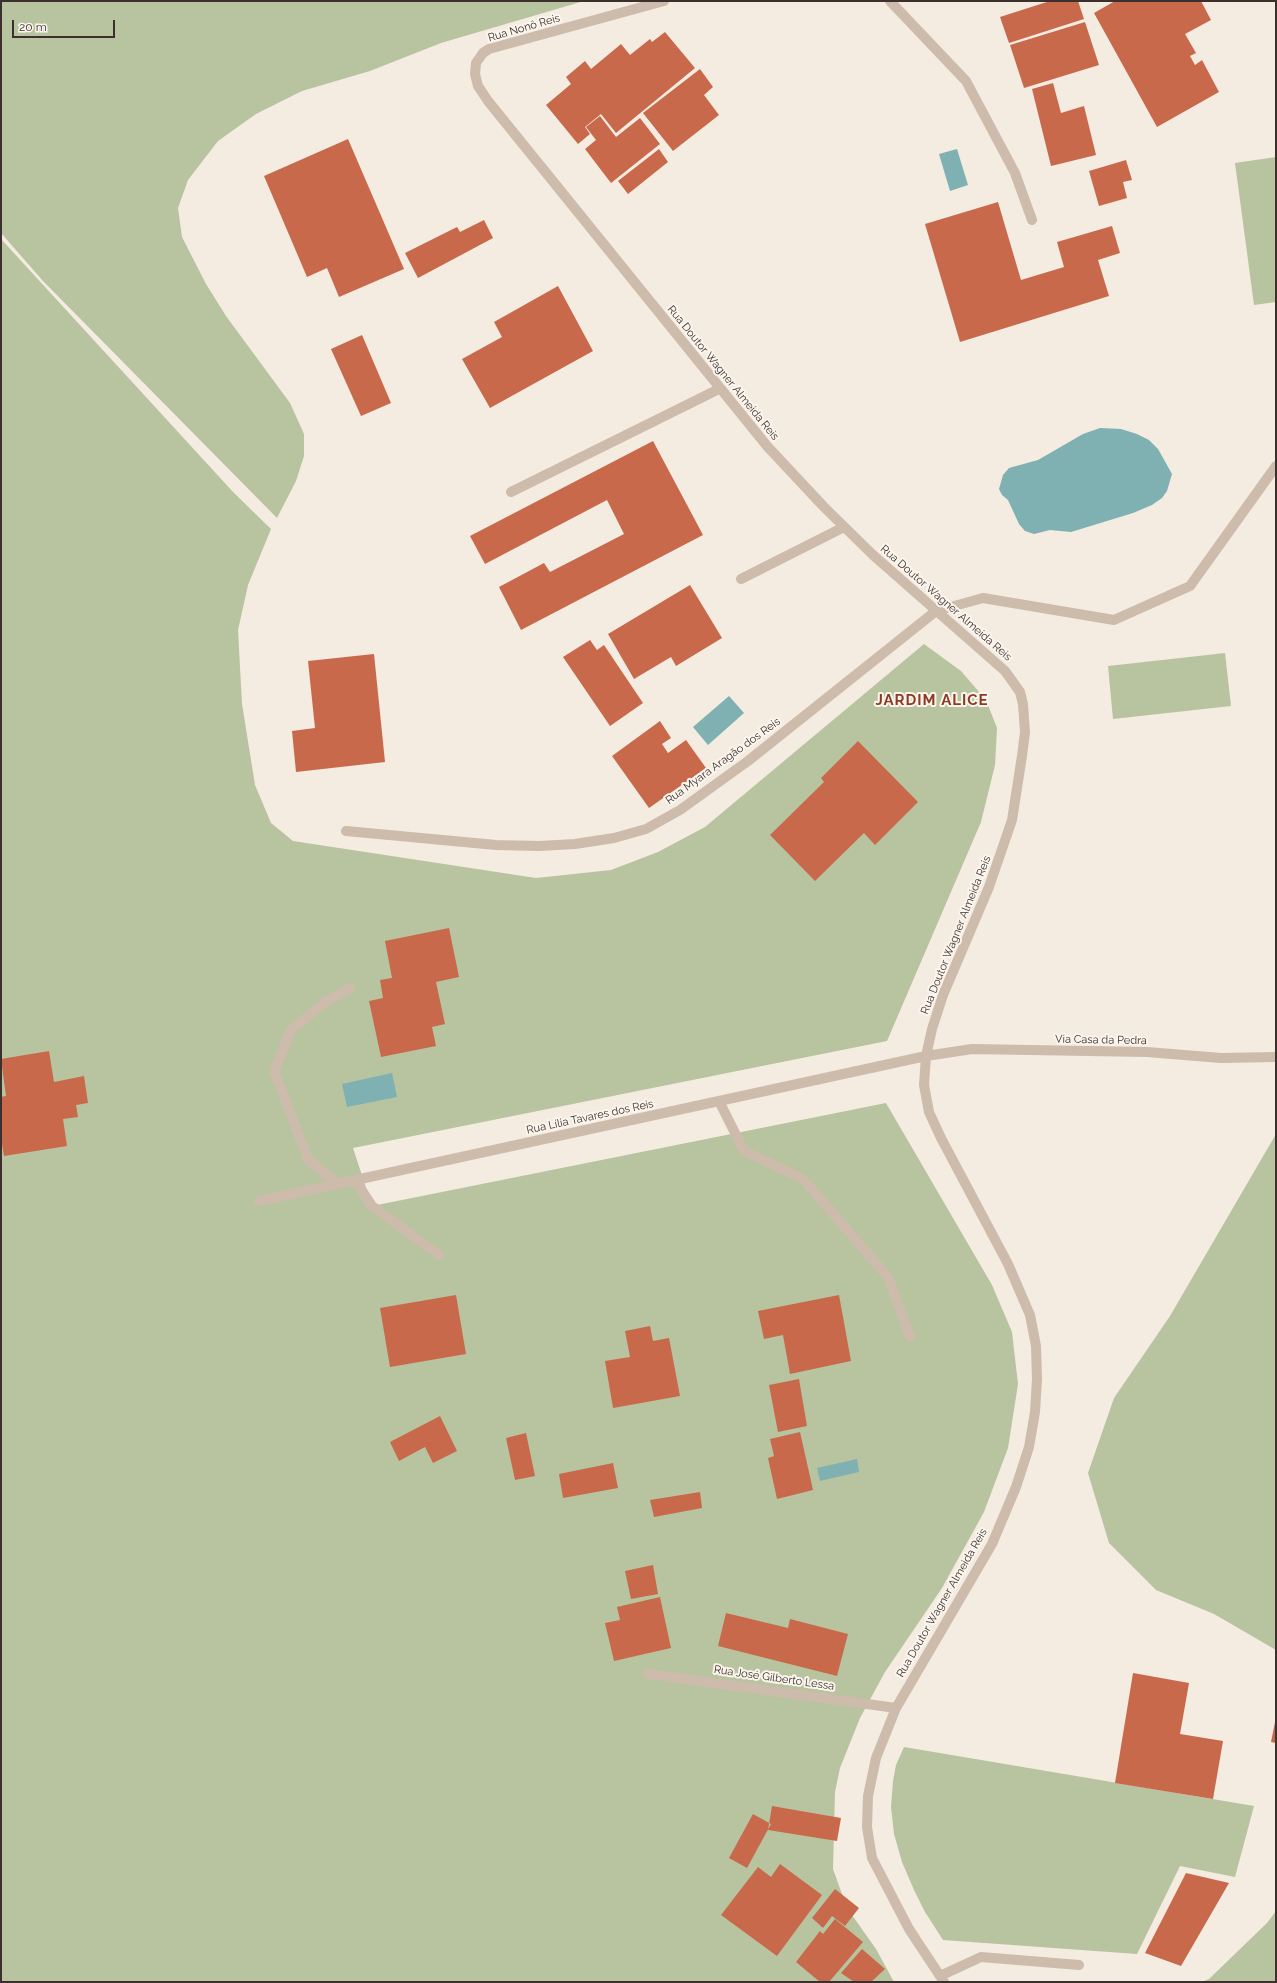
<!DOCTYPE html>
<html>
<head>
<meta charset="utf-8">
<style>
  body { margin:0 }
  #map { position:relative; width:1277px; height:1983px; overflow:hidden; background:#f4ebe1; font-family:Raleway,sans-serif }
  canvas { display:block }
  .frame { position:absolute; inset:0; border:2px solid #3b302b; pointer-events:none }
  .scale { position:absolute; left:12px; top:20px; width:103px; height:18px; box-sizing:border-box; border:2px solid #3b302b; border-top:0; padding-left:5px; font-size:12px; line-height:14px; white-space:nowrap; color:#3b302b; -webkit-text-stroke:3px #fbf5ee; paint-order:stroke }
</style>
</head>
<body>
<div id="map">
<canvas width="1277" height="1983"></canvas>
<div class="frame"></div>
<div class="scale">20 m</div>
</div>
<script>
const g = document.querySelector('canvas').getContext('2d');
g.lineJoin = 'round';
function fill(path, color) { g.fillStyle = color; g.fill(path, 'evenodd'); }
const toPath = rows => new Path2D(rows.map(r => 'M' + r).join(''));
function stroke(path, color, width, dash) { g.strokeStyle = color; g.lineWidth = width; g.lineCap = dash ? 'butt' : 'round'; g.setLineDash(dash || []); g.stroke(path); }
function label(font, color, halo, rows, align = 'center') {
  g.font = font + ' Raleway,sans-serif'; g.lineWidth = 4; g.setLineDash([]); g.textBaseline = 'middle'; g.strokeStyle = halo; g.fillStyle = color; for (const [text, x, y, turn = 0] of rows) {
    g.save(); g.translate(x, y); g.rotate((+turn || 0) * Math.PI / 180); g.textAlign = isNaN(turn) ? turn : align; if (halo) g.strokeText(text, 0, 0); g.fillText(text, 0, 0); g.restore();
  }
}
fill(toPath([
  [1,1,584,1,441,43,370,71,302,91,256,114,218,141,188,180,178,208,182,237,206,284,226,316,290,403,304,434,304,456,296,481,277,518,43,281,1,233],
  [1276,157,1276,302,1254,305,1235,163],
  [1,239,234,493,271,529,248,585,238,630,242,704,255,785,271,823,293,841,536,878,611,870,658,852,705,827,924,644,961,671,986,700,997,728,995,765,981,822,887,1041,353,1148,372,1206,886,1103,992,1285,1012,1332,1018,1384,1008,1448,984,1512,942,1588,885,1672,860,1718,840,1768,835,1792,833,1869,847,1908,876,1949,894,1982,1,1982],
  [1225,653,1231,706,1113,719,1108,666],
  [1276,1134,1276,1650,1214,1614,1156,1590,1109,1543,1088,1473,1114,1398,1170,1316],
  [904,1747,1254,1806,1235,1877,1180,1866,1137,1954,943,1940,925,1912,914,1890,902,1862,894,1834,891,1807,893,1781,896,1765],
  [1276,1911,1276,1982,1202,1982,1209,1979,1267,1923]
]), '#b8c4a0');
fill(toPath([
  [957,149,968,185,950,191,939,154],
  [1100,428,1121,429,1137,434,1149,440,1158,449,1172,474,1167,491,1162,498,1152,505,1133,513,1071,532,1050,530,1034,534,1025,531,1019,524,1008,500,1002,495,999,489,1003,475,1009,468,1038,460,1083,434],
  [729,696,744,713,708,745,693,727],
  [392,1073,397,1097,347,1107,342,1084],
  [857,1459,859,1472,820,1481,817,1468]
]), '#7fb0b2');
fill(toPath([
  [1050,1,1078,1,1084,19,1009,43,1000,17],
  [1115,1,1201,1,1211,20,1185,34,1196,53,1190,56,1195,65,1202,60,1219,92,1157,127,1094,13],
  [1085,22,1099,65,1024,88,1010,45],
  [665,32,695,68,616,133,601,114,585,127,590,134,578,144,546,105,571,84,566,77,585,61,591,69,621,44,630,55,650,39,652,42],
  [700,69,713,87,704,95,719,115,673,151,643,113],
  [1053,83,1061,113,1084,106,1096,155,1051,166,1032,89],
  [600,116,616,137,640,118,660,144,611,183,585,149,596,140,586,127],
  [348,139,404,269,339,297,327,268,307,277,264,176],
  [659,149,668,162,628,194,618,181],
  [1126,160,1132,180,1123,182,1127,198,1099,206,1089,171],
  [998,202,1021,280,1064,267,1057,242,1112,226,1120,253,1098,260,1109,296,960,342,925,224],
  [484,220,493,238,418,278,405,253,457,227,460,232],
  [558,286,593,351,490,408,462,359,502,337,494,322],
  [362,335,391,403,361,416,331,349],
  [653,441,703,535,521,630,499,587,544,563,550,572,624,534,607,500,485,564,470,536],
  [690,585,722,638,676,666,671,657,634,679,608,634],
  [590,640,597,650,604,645,643,703,610,726,563,657],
  [374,654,385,762,296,772,292,731,315,728,308,661],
  [660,721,671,738,662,744,668,753,686,740,706,768,649,808,612,756],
  [858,741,918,802,875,845,864,833,815,881,770,835,824,782,821,778],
  [449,928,459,977,436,982,445,1024,432,1027,436,1046,381,1057,369,1001,383,998,380,980,392,978,385,941],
  [49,1051,54,1082,84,1076,88,1103,76,1105,78,1117,63,1119,67,1146,4,1156,1,1138,1,1097,6,1096,1,1059],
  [456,1295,466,1354,390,1367,380,1308],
  [839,1295,851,1361,790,1374,783,1335,764,1339,758,1311],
  [650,1326,653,1341,669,1338,680,1396,613,1408,605,1361,630,1357,625,1331],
  [799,1379,807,1426,778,1432,769,1385],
  [440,1416,457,1451,433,1463,425,1447,399,1461,390,1442],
  [800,1432,813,1490,777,1499,768,1458,774,1456,770,1439],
  [526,1433,535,1476,515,1480,506,1438],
  [613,1463,618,1488,563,1498,559,1474],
  [700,1492,702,1508,654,1517,650,1500],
  [653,1565,658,1594,631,1599,625,1571],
  [660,1597,671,1648,614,1661,605,1623,620,1620,617,1607],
  [726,1613,788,1628,790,1619,848,1634,837,1676,718,1646],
  [1133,1673,1189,1683,1180,1734,1223,1741,1213,1799,1115,1783],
  [1275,1722,1276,1722,1276,1743,1271,1742],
  [772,1806,841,1818,837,1841,768,1830],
  [753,1814,771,1824,747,1868,729,1858],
  [780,1864,822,1895,777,1956,721,1915,758,1867,771,1877],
  [1186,1873,1229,1883,1181,1966,1145,1953],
  [835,1889,859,1908,845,1926,832,1916,823,1928,812,1918],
  [835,1919,863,1942,829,1982,820,1982,796,1962,820,1931,823,1934],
  [862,1949,885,1969,871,1982,854,1982,841,1973]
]), '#c8694b');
stroke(toPath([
  [664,1,489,49,483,53,476,63,475,74,478,86,488,101,767,446,824,507,873,555,1005,671,1020,692,1023,704,1025,732,1022,756,1012,820,989,887,943,995,932,1029,926,1056,924,1085,929,1112,941,1138,1008,1264,1030,1315,1036,1346,1037,1379,1035,1412,1029,1447,1016,1487,992,1544,896,1708,876,1758,868,1796,867,1827,872,1858,909,1929,944,1982],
  [890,1,966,81,1015,173,1032,220],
  [511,492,719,389],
  [741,579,844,527],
  [346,831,496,845,539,846,575,844,614,838,646,829,680,810,748,761,936,611,983,598,1114,620,1190,586,1276,466],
  [719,1101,744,1151,803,1179,888,1277,910,1337],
  [355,1180,372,1206,439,1255],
  [338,1184,308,1159,274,1071,291,1030,324,1003,350,988],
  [259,1201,926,1056,972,1049,1147,1052,1221,1058,1276,1057],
  [648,1674,896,1708],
  [940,1976,981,1957,1079,1965]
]), '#cdbbac', 10);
label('11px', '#3b302b', '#fbf5ee', [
  ["Rua Nonô Reis",524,28,-16],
  ["Rua Doutor Wagner Almeida Reis",723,373,51],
  ["Rua Doutor Wagner Almeida Reis",946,603,41],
  ["Rua Myara Aragão dos Reis",723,761,-36],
  ["Rua Doutor Wagner Almeida Reis",956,935,-68],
  ["Via Casa da Pedra",1101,1040,1],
  ["Rua Lília Tavares dos Reis",590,1117,-12],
  ["Rua Doutor Wagner Almeida Reis",942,1603,-60],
  ["Rua José Gilberto Lessa",774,1678,8]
]);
g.letterSpacing = '1px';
label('bold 15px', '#8c3b22', '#fbf5ee', [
  ["JARDIM ALICE",932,700]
]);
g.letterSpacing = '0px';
</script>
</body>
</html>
